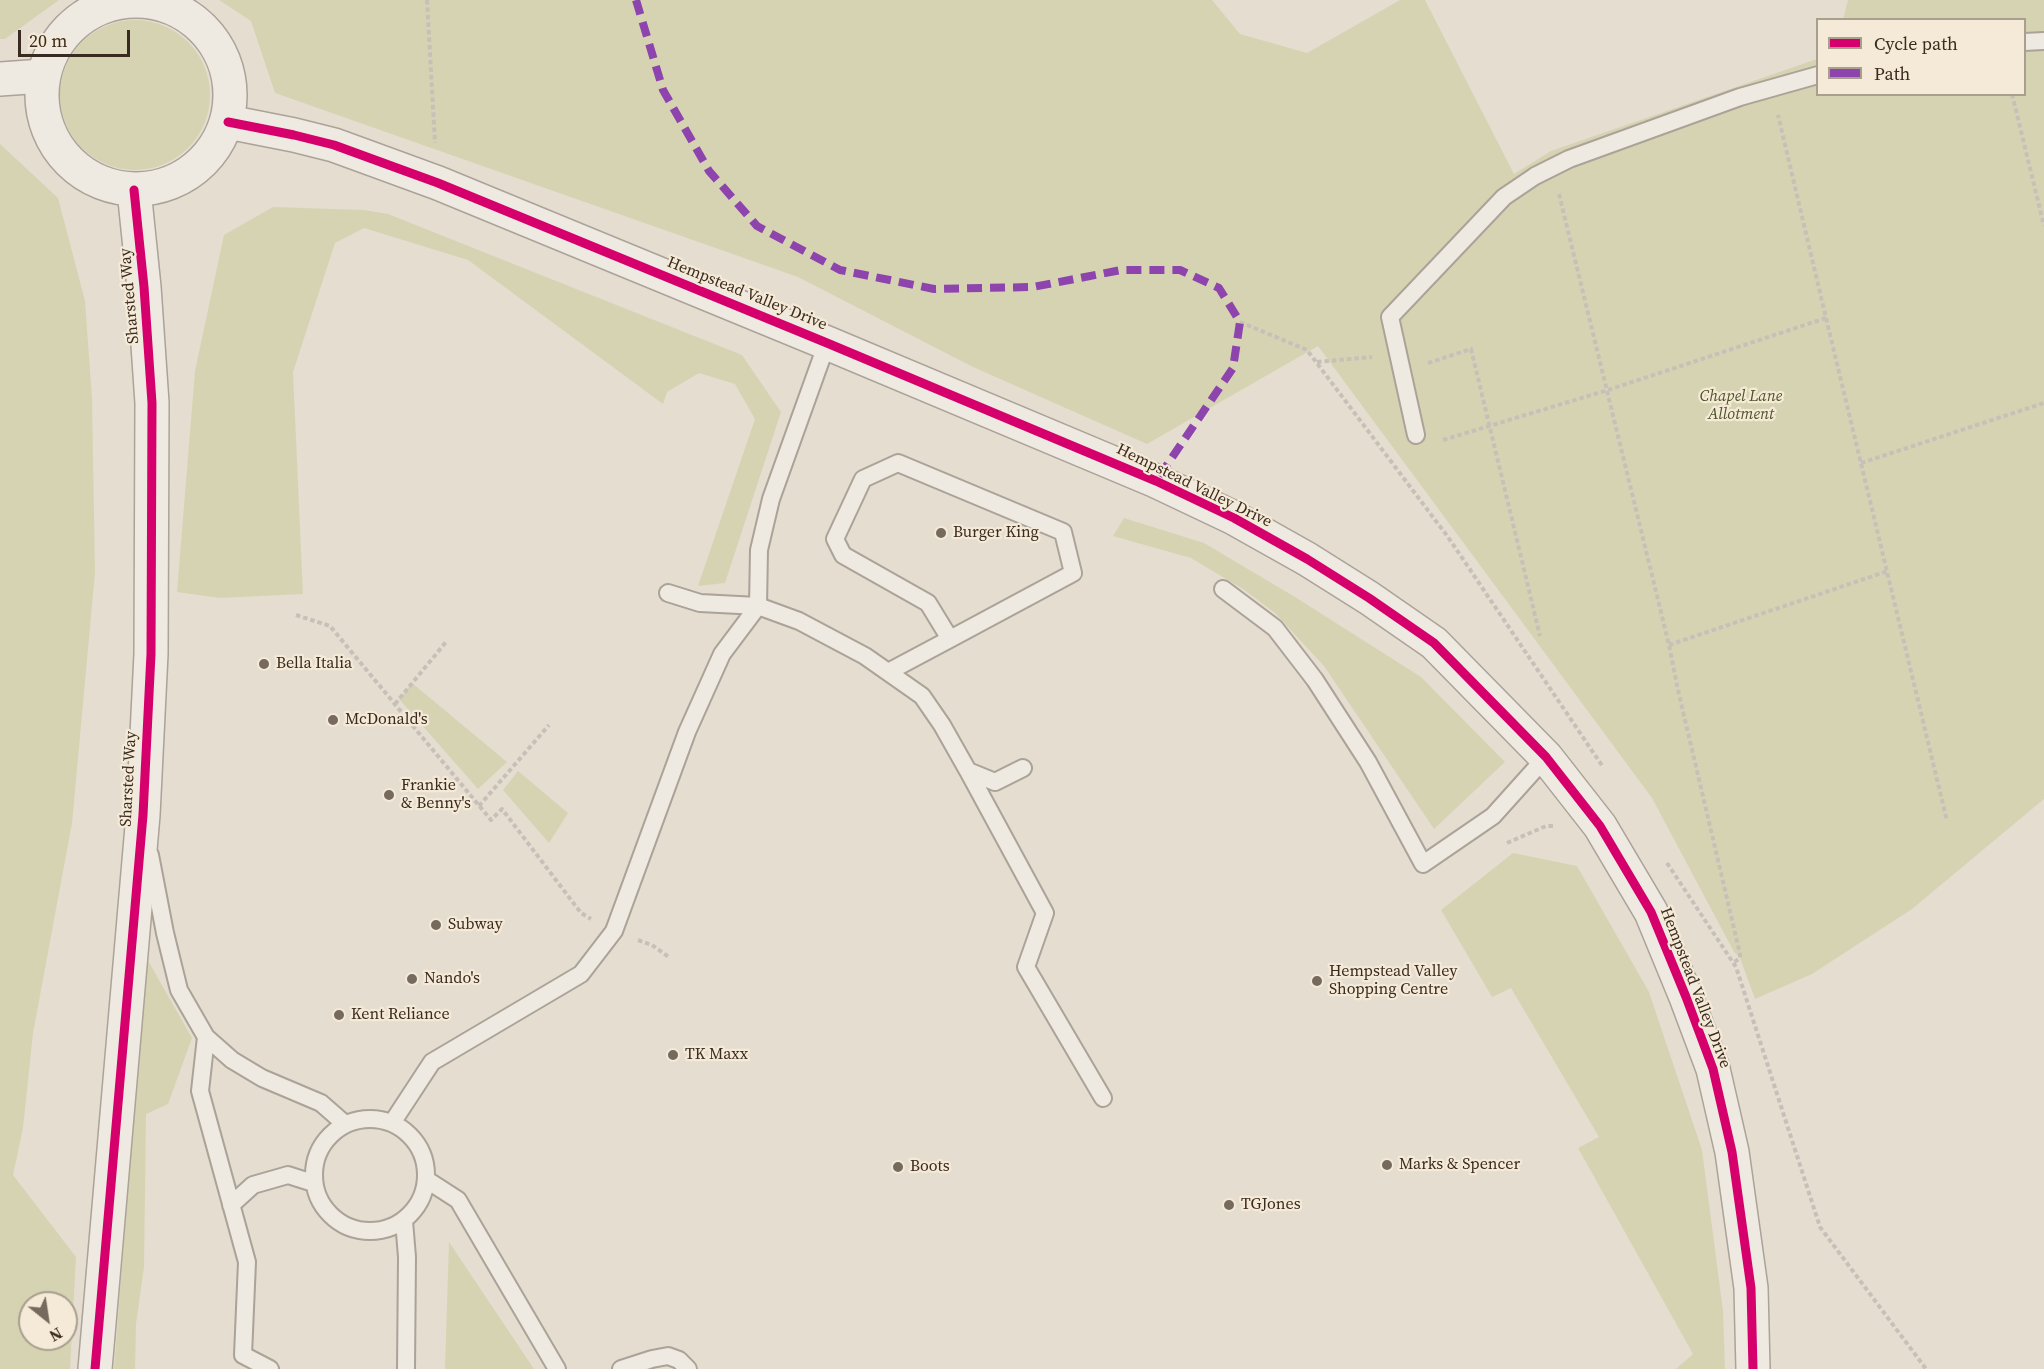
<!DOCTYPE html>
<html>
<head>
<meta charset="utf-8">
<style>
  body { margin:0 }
  #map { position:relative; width:2044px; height:1369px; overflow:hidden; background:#e5ddd0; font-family:"Source Serif 4",serif }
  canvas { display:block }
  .legend { position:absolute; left:1816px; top:18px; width:210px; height:78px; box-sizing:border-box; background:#f5ead7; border:2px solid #aa9e8e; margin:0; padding:8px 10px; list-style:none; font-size:18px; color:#3a2b20 }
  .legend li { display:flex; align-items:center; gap:12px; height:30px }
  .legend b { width:30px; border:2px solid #aa9e8e }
  .north { position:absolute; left:18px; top:1291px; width:60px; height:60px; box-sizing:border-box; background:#f5ead7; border:2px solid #aa9e8e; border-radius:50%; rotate:150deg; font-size:16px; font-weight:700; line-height:24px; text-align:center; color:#3a2b20 }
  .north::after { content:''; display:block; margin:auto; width:21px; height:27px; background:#76695e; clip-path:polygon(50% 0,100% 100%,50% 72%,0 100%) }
  .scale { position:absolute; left:18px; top:30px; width:112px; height:27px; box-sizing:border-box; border:3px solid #3a2b20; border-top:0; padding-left:8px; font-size:18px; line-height:21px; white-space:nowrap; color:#3a2b20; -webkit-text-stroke:4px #f5ead7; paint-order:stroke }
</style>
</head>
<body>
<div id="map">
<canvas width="2044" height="1369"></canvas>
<ul class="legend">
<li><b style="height:8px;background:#d6006c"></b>Cycle path</li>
<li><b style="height:8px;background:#8e44ad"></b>Path</li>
</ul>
<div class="north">N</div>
<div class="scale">20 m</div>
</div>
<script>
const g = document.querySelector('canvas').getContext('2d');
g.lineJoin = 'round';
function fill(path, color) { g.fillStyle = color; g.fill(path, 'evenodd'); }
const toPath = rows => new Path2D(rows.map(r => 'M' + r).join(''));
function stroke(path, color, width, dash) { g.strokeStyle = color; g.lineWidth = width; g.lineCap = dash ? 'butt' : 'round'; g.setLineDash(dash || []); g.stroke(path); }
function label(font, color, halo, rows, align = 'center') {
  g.font = font + ' "Source Serif 4",serif'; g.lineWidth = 4.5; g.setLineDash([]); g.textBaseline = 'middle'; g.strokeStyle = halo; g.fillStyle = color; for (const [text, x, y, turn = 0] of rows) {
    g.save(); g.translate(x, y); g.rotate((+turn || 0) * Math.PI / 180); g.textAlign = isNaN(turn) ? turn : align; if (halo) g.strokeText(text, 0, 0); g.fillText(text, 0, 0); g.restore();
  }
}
fill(toPath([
  [0,0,59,0,5,39,0,39],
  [219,0,1212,0,1240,34,1307,53,1400,0,1425,0,1514,174,1551,151,1817,59,1818,94,2024,94,2024,20,1843,19,1848,0,2044,0,2044,799,1912,909,1812,974,1755,999,1740,958,1734,952,1652,798,1318,346,1147,444,973,367,798,277,275,93,251,21],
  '60 95a75 75 0 1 1 150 0a75 75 0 1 1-150 0Z',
  [0,144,58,198,85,301,92,398,95,573,72,823,33,1033,23,1128,13,1175,76,1257,70,1369,0,1369],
  [30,1303,66,1303,66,1339,30,1339],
  [273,207,364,210,388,214,742,355,781,412,725,583,698,586,755,419,735,384,699,373,667,392,663,404,468,260,364,228,335,243,293,372,303,594,220,598,177,592,195,371,224,235],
  [1124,518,1204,543,1295,597,1421,677,1505,762,1434,829,1324,666,1275,613,1243,589,1191,558,1113,536],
  [412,683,507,762,478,789,399,699],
  [518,771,568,813,549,843,503,790],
  [1513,853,1577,866,1649,992,1702,1150,1723,1311,1725,1369,1676,1369,1693,1354,1578,1148,1599,1137,1511,988,1492,997,1441,910],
  [146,957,192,1038,168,1104,146,1114,144,1267,136,1324,135,1369,114,1369],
  [449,1242,534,1369,445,1369]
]), '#d6d3b3');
const service = toPath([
  [2024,42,2044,41],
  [1416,435,1390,317,1504,197,1535,176,1569,159,1740,97,1818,75],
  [1223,589,1275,628,1315,680,1368,762,1423,864,1493,816,1546,757],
  [668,593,700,603,758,606,799,621,865,656,922,696,942,725,968,771,995,782,1023,768],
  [888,672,950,639,1073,573,1063,532,898,463,863,479,835,539,843,555,928,603,950,639],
  [968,771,1045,913,1026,967,1103,1098],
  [150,855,165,933,179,990,206,1037,232,1060,262,1078,321,1103,345,1124],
  [206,1037,200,1091,247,1262,243,1355,270,1369],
  '314 1175a56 56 0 1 1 112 0a56 56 0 1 1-112 0Z',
  [392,1123,432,1062,581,974,614,931,687,732,722,654,758,606,759,550,771,499,827,343],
  [427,1180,458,1200,557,1369],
  [231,1205,253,1185,288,1175,313,1183],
  [404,1221,407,1257,406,1369],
  [621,1369,652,1359,668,1356,679,1360,688,1369]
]);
const minor = toPath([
  [0,79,43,76]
]);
const tertiary = toPath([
  '42 95a94 94 0 1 1 188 0a94 94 0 1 1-188 0Z',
  [228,122,294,135,334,145,438,183,827,343,1156,481,1234,518,1307,559,1369,598,1434,643,1546,757,1600,826,1651,912,1686,997,1713,1069,1732,1152,1751,1288,1753,1369],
  [95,1369,143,815,151,654,152,403,144,287,134,190]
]);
stroke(service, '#aba298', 20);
stroke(minor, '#aba298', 36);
stroke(tertiary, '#aba298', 36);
stroke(toPath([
  [427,0,435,143],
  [2012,94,2044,226],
  [1559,194,1669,645,1678,690,1740,954,1740,958,1733,963],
  [1826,318,1947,821],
  [1240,322,1307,350,1448,537,1603,767],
  [1317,362,1372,357],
  [1428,363,1471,349,1540,636],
  [1443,440,1608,390,1826,318,1778,115],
  [1861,463,2044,403],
  [296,615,330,626,491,820,502,809,581,913,591,919],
  [1669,645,1888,571],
  [395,704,446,642],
  [479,806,549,725],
  [1507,843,1546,826,1556,826],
  [1667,863,1736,967,1820,1227,1926,1369],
  [638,940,652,945,670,958]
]), '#c6c0b8', 4, [4.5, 3]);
stroke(service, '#eee9e1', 16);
stroke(minor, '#eee9e1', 33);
stroke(tertiary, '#eee9e1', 33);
stroke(toPath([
  [636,0,663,90,709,171,757,226,840,270,934,289,1033,287,1121,270,1180,270,1219,288,1240,322,1233,368,1156,481]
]), '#8e44ad', 8, [15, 8]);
stroke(toPath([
  [228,122,294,135,334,145,438,183,827,343,1156,481,1234,518,1307,559,1369,598,1434,643,1546,757,1600,826,1651,912,1686,997,1713,1069,1732,1152,1751,1288,1753,1369],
  [95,1369,143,815,151,654,152,403,144,287,134,190]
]), '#d6006c', 9);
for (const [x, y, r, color] of [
  [941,533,6,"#76695e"],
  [264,664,6,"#76695e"],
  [333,720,6,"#76695e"],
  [389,795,6,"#76695e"],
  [436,925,6,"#76695e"],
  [412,979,6,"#76695e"],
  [1317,981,6,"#76695e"],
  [339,1015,6,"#76695e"],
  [673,1055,6,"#76695e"],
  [1387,1165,6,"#76695e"],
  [898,1167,6,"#76695e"],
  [1229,1205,6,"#76695e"]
]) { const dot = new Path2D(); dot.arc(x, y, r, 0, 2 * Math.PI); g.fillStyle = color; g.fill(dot); stroke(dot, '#f5ead7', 2); }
label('16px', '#3a2b20', '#f5ead7', [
  ["Hempstead Valley Drive",747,294,22],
  ["Sharsted Way",130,296,-95],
  ["Hempstead Valley Drive",1194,486,26],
  ["Sharsted Way",129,779,-87],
  ["Hempstead Valley Drive",1695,988,69]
]);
label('italic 16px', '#4e5528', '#f5ead7', [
  ["Chapel Lane",1741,397],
  ["Allotment",1741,415]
]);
label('16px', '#3a2b20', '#f5ead7', [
  ["Burger King",953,533],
  ["Bella Italia",276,664],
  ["McDonald's",345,720],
  ["Frankie",401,786],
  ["& Benny's",401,804],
  ["Subway",448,925],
  ["Hempstead Valley",1329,972],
  ["Shopping Centre",1329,990],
  ["Nando's",424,979],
  ["Kent Reliance",351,1015],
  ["TK Maxx",685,1055],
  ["Marks & Spencer",1399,1165],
  ["Boots",910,1167],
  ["TGJones",1241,1205]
], 'left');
</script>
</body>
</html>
